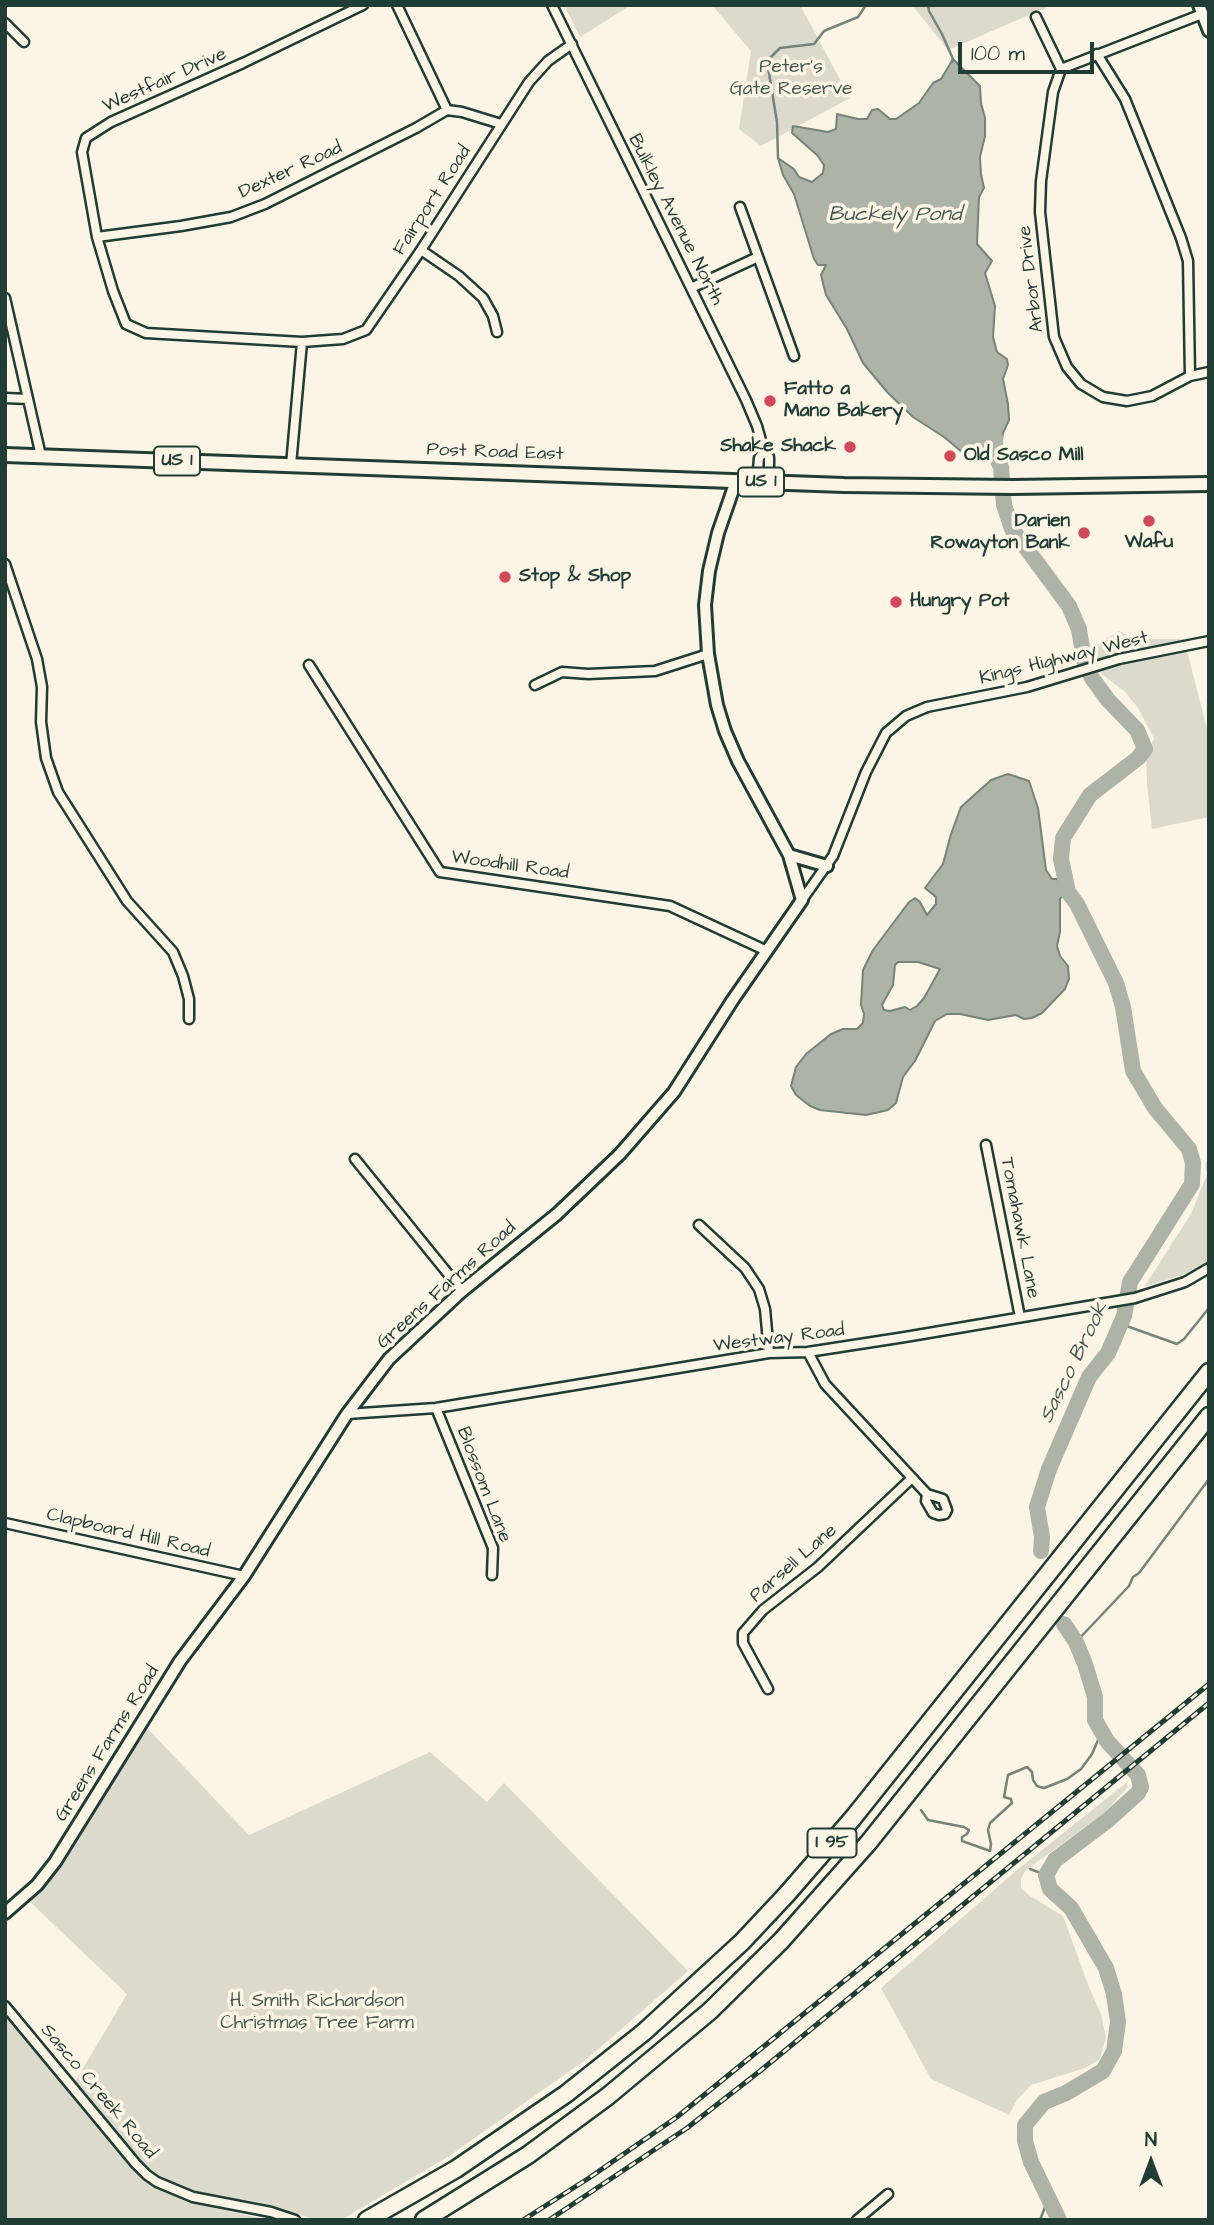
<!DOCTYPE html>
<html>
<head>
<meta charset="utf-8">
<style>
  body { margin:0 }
  #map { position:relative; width:1214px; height:2225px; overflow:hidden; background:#fcf5e5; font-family:"Architects Daughter",sans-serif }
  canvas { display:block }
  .frame { position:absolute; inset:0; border:7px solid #1f3d34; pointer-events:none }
  .north { position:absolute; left:1116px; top:2127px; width:70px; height:70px; -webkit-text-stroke:5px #fcf5e5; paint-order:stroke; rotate:0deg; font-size:19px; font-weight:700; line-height:28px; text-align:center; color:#1f3d34 }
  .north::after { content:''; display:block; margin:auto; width:24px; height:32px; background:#1f3d34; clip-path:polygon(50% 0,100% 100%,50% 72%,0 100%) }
  .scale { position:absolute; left:958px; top:42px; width:136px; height:32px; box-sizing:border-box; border:4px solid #1f3d34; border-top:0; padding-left:9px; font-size:21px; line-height:24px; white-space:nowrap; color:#1f3d34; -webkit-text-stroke:5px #fcf5e5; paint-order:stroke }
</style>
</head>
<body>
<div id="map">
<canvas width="1214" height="2225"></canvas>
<div class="frame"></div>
<div class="north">N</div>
<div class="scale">100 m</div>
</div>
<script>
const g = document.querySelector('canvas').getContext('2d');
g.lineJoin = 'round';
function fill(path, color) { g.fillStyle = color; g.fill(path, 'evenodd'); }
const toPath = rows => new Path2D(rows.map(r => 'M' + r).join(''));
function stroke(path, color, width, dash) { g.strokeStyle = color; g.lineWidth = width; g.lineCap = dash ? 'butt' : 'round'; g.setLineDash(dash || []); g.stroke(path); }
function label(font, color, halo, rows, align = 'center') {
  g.font = font + ' "Architects Daughter",sans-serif'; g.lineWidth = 7; g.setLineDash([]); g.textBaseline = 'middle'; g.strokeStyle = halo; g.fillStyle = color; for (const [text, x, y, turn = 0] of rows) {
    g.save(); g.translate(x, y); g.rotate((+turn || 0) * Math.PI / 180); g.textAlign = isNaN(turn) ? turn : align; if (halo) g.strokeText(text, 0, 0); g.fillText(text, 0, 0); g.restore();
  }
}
fill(toPath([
  [564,5,631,5,580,37],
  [712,5,800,5,850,98,761,146,739,129,751,51],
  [912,5,1052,5,948,50],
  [1119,631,1127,635,1153,639,1184,639,1209,737,1209,817,1152,829,1147,784,1146,755,1154,738,1138,708,1126,693,1098,671,1088,650],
  [1209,1158,1209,1262,1188,1273,1144,1287,1191,1214,1207,1174,1205,1164],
  [147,1728,249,1835,430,1752,487,1802,504,1783,688,1971,587,2059,449,2156,341,2220,318,2220,252,2201,199,2194,183,2189,146,2168,75,2082,127,1994,30,1902,60,1869],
  [1126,1783,1128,1787,1105,1812,1025,1871,1021,1879,1021,1888,1030,1896,1063,1916,1089,1987,1101,2014,1106,2038,1100,2059,1085,2068,1031,2085,1017,2100,1009,2115,931,2079,881,1988,1017,1870],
  [5,2014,124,2157,155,2186,187,2202,268,2220,5,2220]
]), '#dcdacc');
const water = toPath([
  [953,59,980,86,981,103,985,118,985,136,980,157,981,174,984,188,979,197,977,244,992,261,985,273,995,306,993,337,997,352,1007,359,1008,365,1003,379,1008,404,1009,420,1003,433,1000,453,996,457,988,458,984,452,972,448,962,452,944,437,913,417,888,393,863,363,847,329,826,295,821,275,826,265,818,265,814,259,794,194,783,175,778,158,794,169,799,177,812,182,823,173,824,165,817,155,792,133,793,126,828,132,836,129,837,114,858,119,867,119,872,110,878,109,890,119,896,119,919,103,933,83,941,79,953,59],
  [1008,774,1029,781,1038,808,1046,870,1052,879,1058,879,1063,895,1060,899,1060,932,1057,946,1060,956,1068,966,1069,979,1065,989,1042,1013,1032,1018,1024,1019,1016,1015,988,1020,960,1014,947,1014,935,1021,915,1061,903,1077,896,1103,888,1110,866,1115,820,1110,810,1106,796,1095,791,1086,796,1067,806,1054,831,1034,843,1029,857,1029,863,1023,864,1014,861,1005,863,970,873,950,909,902,915,898,920,902,927,915,936,904,936,897,925,888,943,864,951,834,961,807,991,780,1008,774],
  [898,962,918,962,940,969,924,998,917,1006,910,1010,905,1007,890,1011,884,1010,882,1005,893,985,895,965,898,962]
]);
fill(water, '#aeb3a7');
stroke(water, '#758479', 2);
stroke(toPath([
  [928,5,929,11,942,34,953,59,952,62],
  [778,158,777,122,767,61,780,48,814,44,824,31,858,17,866,5],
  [1121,1324,1177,1344,1184,1339,1209,1308],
  [1076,1642,1129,1586,1133,1577,1139,1573,1209,1479],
  [921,1810,928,1820,964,1827,969,1830,967,1834,962,1837,962,1841,990,1851,991,1844,988,1830,990,1823,1012,1803,1011,1799,1004,1797,1008,1775,1027,1767,1032,1772,1033,1780,1037,1786,1044,1788,1067,1779,1081,1769,1092,1754,1102,1731],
  [1030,1869,1046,1875],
  [1040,2220,1048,2199]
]), '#758479', 2.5);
stroke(toPath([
  [995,437,996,457,1001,467,1004,505,1012,529,1069,606,1079,629,1084,660,1092,678,1108,700,1137,730,1145,749,1138,758,1090,795,1063,838,1061,859,1068,892,1077,904,1116,983,1123,1007,1133,1071,1155,1108,1189,1149,1193,1163,1192,1184,1130,1282,1124,1316,1108,1353,1089,1377,1049,1469,1037,1507,1042,1537,1041,1551],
  [1059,2220,1031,2162,1025,2141,1025,2125,1044,2102,1066,2093,1103,2071,1114,2051,1118,2022,1114,1994,1106,1968,1071,1908,1050,1889,1046,1875,1055,1860,1108,1820,1138,1793,1141,1787,1138,1775,1107,1741,1095,1720,1095,1697,1085,1664,1076,1642,1064,1624]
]), '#aeb3a7', 16);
const minor = toPath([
  [363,5,243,63,111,122,86,138,82,152,97,237,113,291,126,324,146,333,302,342,343,339,366,330,421,250,529,82,548,61,572,44],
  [397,5,447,110,462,112,501,124],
  [552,5,746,400,757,426,764,451,769,457,769,469,763,482],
  [1036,17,1061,69,1202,14],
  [5,23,24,42],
  [1097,54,1125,99,1181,238,1188,261,1190,376],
  [1061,69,1053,92,1041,181,1040,212,1054,337,1067,367,1081,384,1103,397,1127,401,1152,396,1190,376,1209,372],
  [740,207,794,356],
  [97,237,181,226,231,217,265,204,416,128,447,110],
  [421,250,459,276,483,298,493,316,497,332],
  [691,288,758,257],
  [5,298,41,456],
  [5,398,28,399],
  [291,465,302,342],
  [763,482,758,470,759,458,764,451],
  [5,564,37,659,42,687,41,722,46,758,58,792,127,901,173,952,183,976,189,999,189,1019],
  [309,665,440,872,670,906,767,951],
  [535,685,562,672,588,674,655,671,708,654],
  [802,900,833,856,866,772,886,733,906,716,927,707,1027,687,1119,659,1209,641],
  [986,1145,1020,1317],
  [355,1159,462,1291],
  [699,1225,745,1268,759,1289,765,1309,769,1353],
  [808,1352,825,1384,927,1494,943,1499,947,1510,945,1514,939,1515,933,1513,926,1501,927,1494],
  [436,1408,493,1548,492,1575],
  [347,1414,436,1408,769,1353,808,1352,905,1337,1135,1298,1185,1282,1209,1268],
  [5,1523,244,1576],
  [768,1689,743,1643,743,1633,763,1610,818,1567,912,1478],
  [5,2006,136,2164,147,2175,157,2182,193,2197,271,2212,295,2220],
  [857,2220,888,2194]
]);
const tertiary = toPath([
  [1199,5,1209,31],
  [789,855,827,866],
  [5,1913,37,1885,55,1862,180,1661,244,1576,347,1414,389,1359,462,1291,557,1214,620,1154,674,1092,732,1001,802,900,789,855,738,761,725,731,717,705,708,654,705,605,709,571,718,533,736,481]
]);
const primary = toPath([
  [5,455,844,485,1013,487,1209,484]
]);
const motorway = toPath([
  [367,2220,456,2169,566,2094,644,2032,742,1942,787,1894,853,1818,1209,1372],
  [424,2220,528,2155,608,2096,710,2011,781,1941,869,1842,1209,1416]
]);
stroke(minor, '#1f3d34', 13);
stroke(tertiary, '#1f3d34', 16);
stroke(primary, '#1f3d34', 18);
stroke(motorway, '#1f3d34', 21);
stroke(minor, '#fcf5e5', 8);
stroke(tertiary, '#fcf5e5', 10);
stroke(primary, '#fcf5e5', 12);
stroke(motorway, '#fcf5e5', 16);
const rail = toPath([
  [523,2220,589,2178,677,2117,1209,1684],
  [549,2220,687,2128,760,2071,1209,1703]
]);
stroke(rail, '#1f3d34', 5);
stroke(rail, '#fcf5e5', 2.5, [8]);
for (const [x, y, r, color] of [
  [770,401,7,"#d1495b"],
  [850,447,7,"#d1495b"],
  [950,456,7,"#d1495b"],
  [1149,521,7,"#d1495b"],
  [1084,533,7,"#d1495b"],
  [505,577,7,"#d1495b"],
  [896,602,7,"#d1495b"]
]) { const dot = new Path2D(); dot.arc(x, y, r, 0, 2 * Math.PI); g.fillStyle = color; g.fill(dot); stroke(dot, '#fcf5e5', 2.5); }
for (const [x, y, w] of [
  [177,461,46],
  [761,482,46],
  [832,1843,49]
]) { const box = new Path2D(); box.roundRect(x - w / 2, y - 14.5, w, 29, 5); g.fillStyle = '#fcf5e5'; g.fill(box); stroke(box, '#1f3d34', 2); }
label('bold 18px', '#1f3d34', null, [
  ["US 1",177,461],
  ["US 1",761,482],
  ["I 95",832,1843]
]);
label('19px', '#455c52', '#fcf5e5', [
  ["Peter's",791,68],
  ["Gate Reserve",791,90],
  ["H. Smith Richardson",317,2002],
  ["Christmas Tree Farm",317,2024]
]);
label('19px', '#1f3d34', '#fcf5e5', [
  ["Westfair Drive",165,81,-24],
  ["Dexter Road",291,171,-25],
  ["Fairport Road",433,201,-57],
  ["Bulkley Avenue North",675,220,63],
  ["Arbor Drive",1032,279,-97],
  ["Post Road East",495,453,2],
  ["Kings Highway West",1064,659,-14],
  ["Woodhill Road",510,866,8],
  ["Tomahawk Lane",1019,1228,79],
  ["Greens Farms Road",447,1286,-42],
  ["Westway Road",779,1339,-7],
  ["Blossom Lane",483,1485,69],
  ["Clapboard Hill Road",128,1534,13],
  ["Parsell Lane",794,1564,-41],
  ["Greens Farms Road",108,1744,-58],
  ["Sasco Creek Road",98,2092,50]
]);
label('bold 19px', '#1f3d34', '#fcf5e5', [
  ["Fatto a",784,390],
  ["Mano Bakery",784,412],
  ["Shake Shack",836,447,"right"],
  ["Old Sasco Mill",964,456],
  ["Darien",1070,522,"right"],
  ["Rowayton Bank",1070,544,"right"],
  ["Wafu",1149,543,"center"],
  ["Stop & Shop",519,577],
  ["Hungry Pot",910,602]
], 'left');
label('italic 21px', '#435a51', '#fcf5e5', [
  ["Buckely Pond",895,216],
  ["Sasco Brook",1075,1363,-64]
]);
</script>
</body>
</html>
